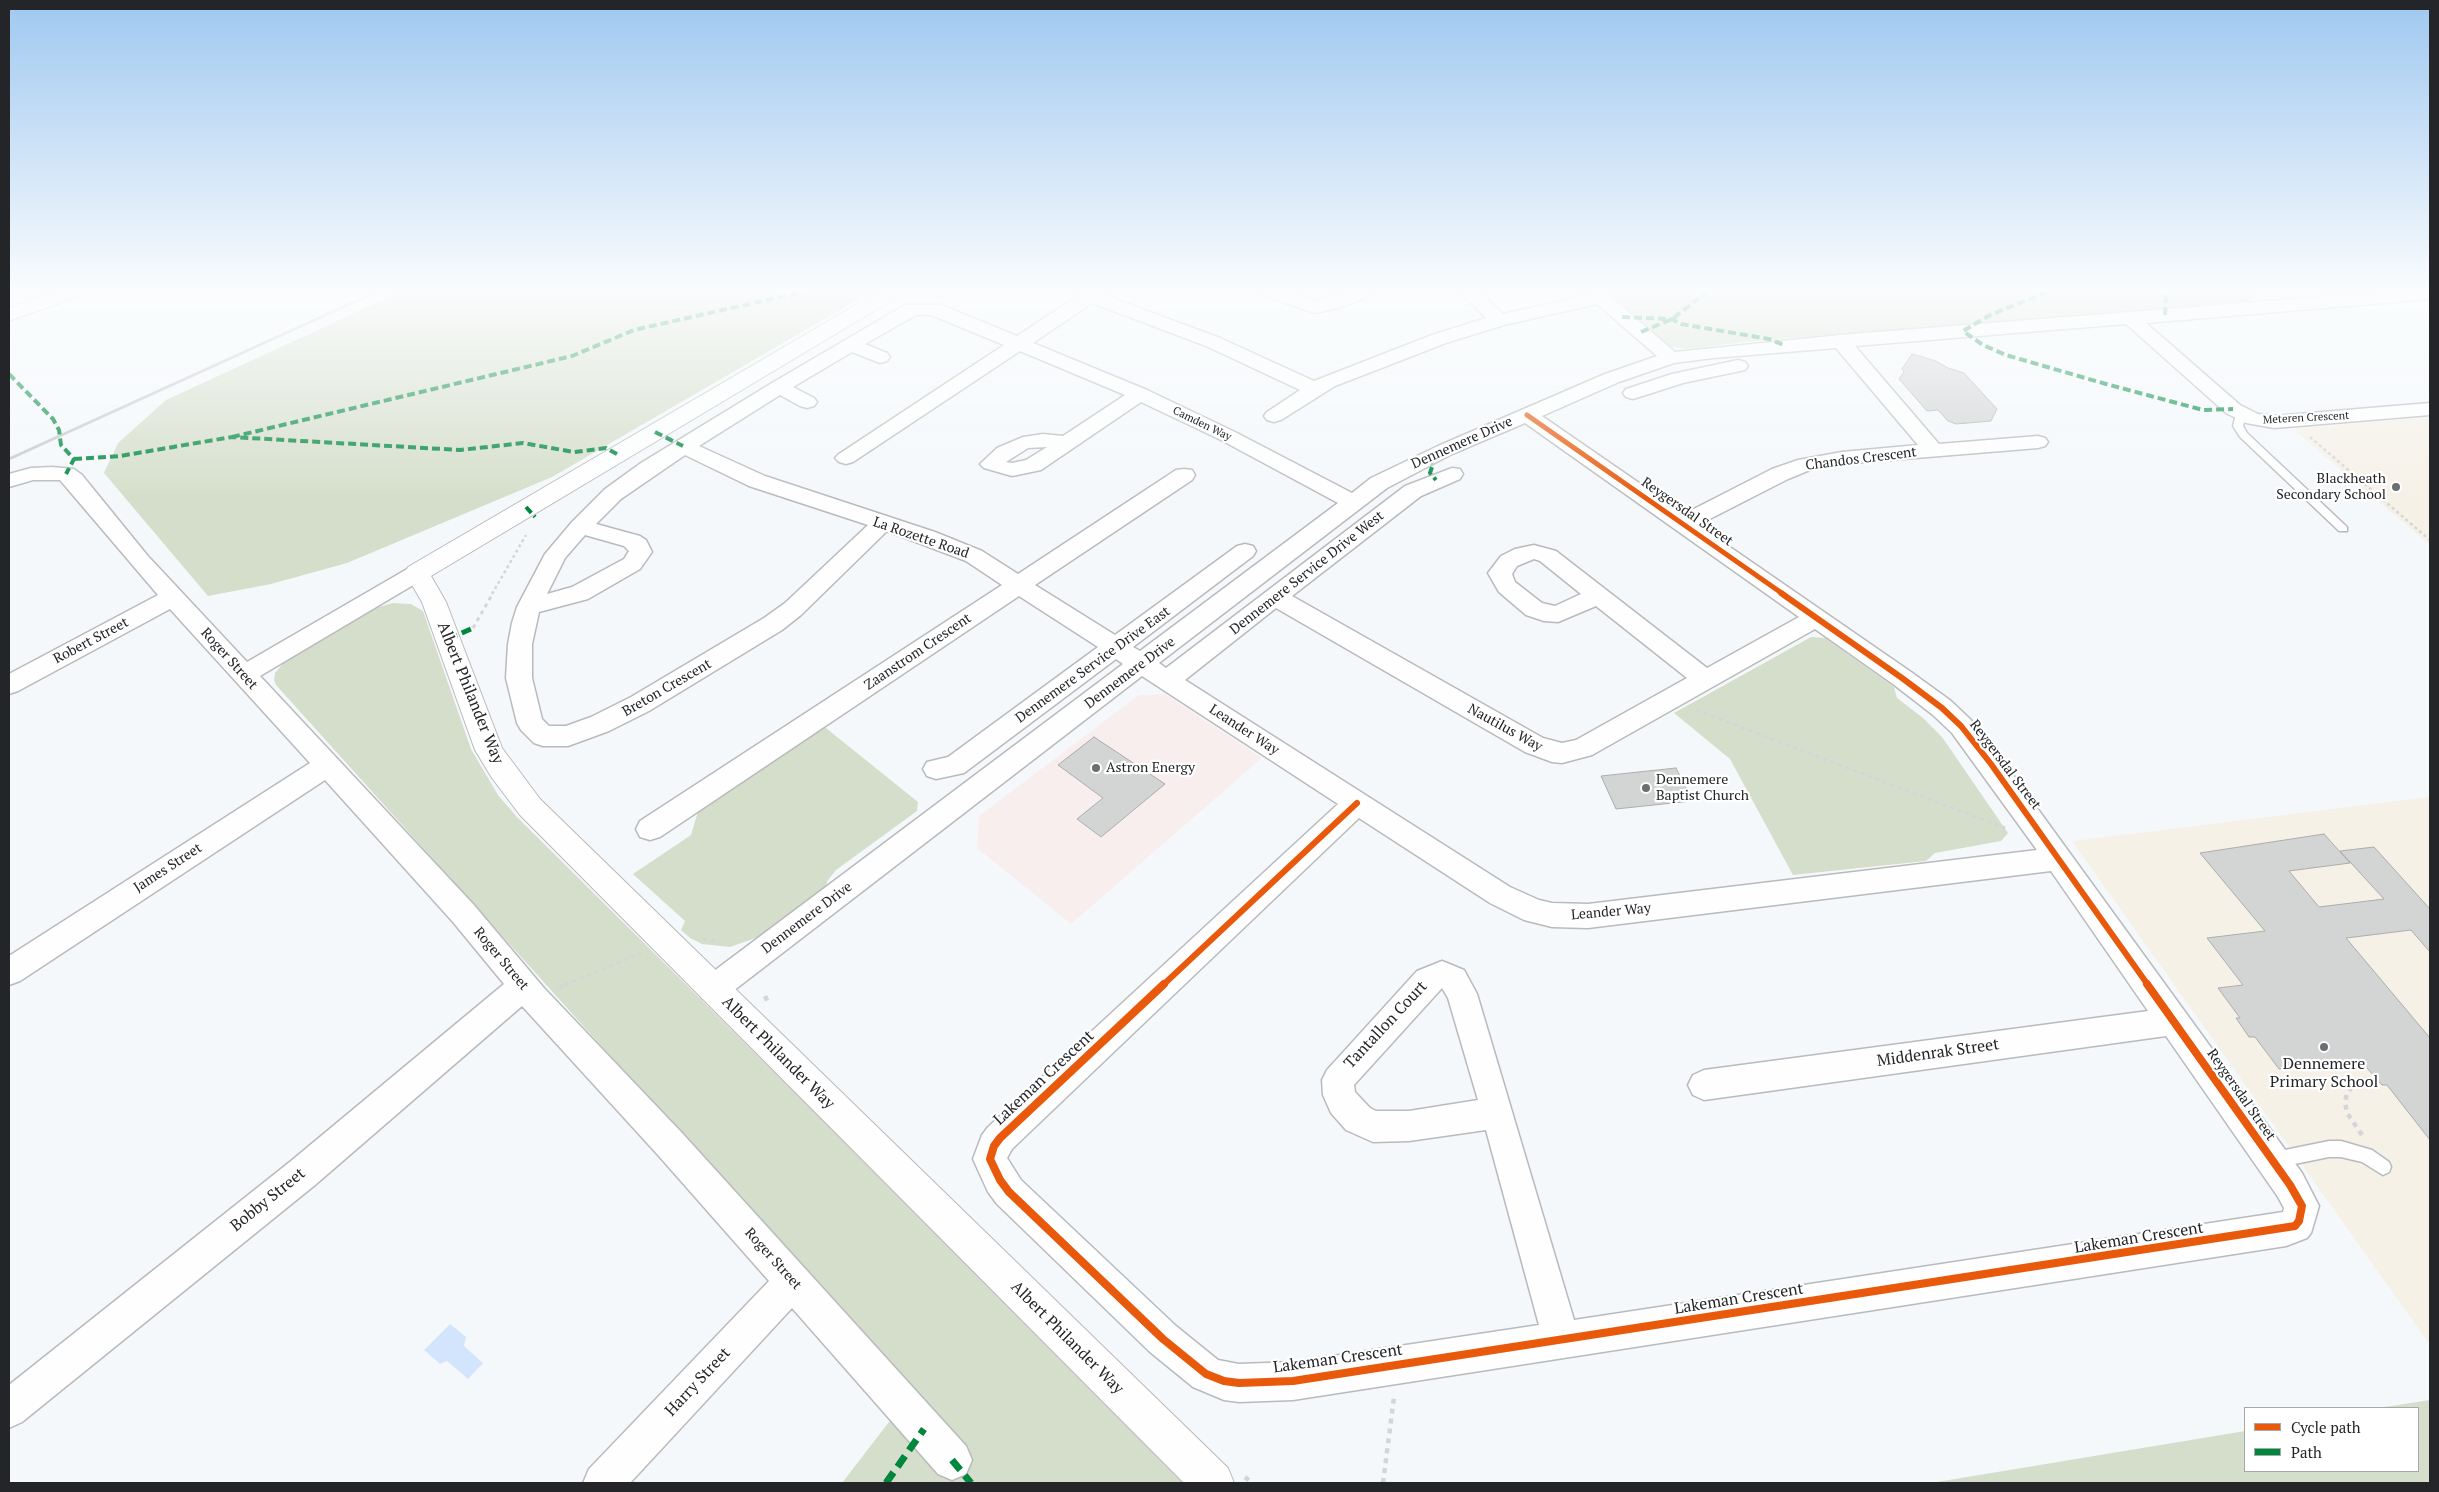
<!DOCTYPE html>
<html>
<head>
<meta charset="utf-8">
<style>
  body { margin:0 }
  #map { position:relative; width:2439px; height:1492px; overflow:hidden; background:#f5f8fb; font-family:"PT Serif",serif }
  canvas { display:block }
  .frame { position:absolute; inset:0; border:10px solid #232528; pointer-events:none }
  .legend { position:absolute; left:2244px; top:1407px; width:175px; height:65px; box-sizing:border-box; background:#fff; border:1px solid #a7a8a9; margin:0; padding:6px 9px; list-style:none; font-size:15px; color:#232528 }
  .legend li { display:flex; align-items:center; gap:10px; height:25px }
  .legend b { width:25px; border:1px solid #a7a8a9 }
</style>
</head>
<body>
<div id="map">
<canvas width="2439" height="1492"></canvas>
<div class="frame"></div>
<ul class="legend">
<li><b style="height:6px;background:#e8590c"></b>Cycle path</li>
<li><b style="height:6px;background:#00873e"></b>Path</li>
</ul>
</div>
<script>
const g = document.querySelector('canvas').getContext('2d');
g.lineJoin = 'round';
function fill(path, color) { g.fillStyle = color; g.fill(path, 'evenodd'); }
const toPath = rows => new Path2D(rows.map(r => 'M' + r).join(''));
function stroke(path, color, width, dash) { g.strokeStyle = color; g.lineWidth = width; g.lineCap = dash ? 'butt' : 'round'; g.setLineDash(dash || []); g.stroke(path); }
function label(font, color, halo, rows, align = 'center') {
  g.font = font + ' "PT Serif",serif'; g.lineWidth = 4.5; g.setLineDash([]); g.textBaseline = 'middle'; g.strokeStyle = halo; g.fillStyle = color; for (const [text, x, y, turn = 0] of rows) {
    g.save(); g.translate(x, y); g.rotate((+turn || 0) * Math.PI / 180); g.textAlign = isNaN(turn) ? turn : align; if (halo) g.strokeText(text, 0, 0); g.fillText(text, 0, 0); g.restore();
  }
}
fill(toPath([
  [1165,694,1262,758,1071,924,977,848,979,816,1139,695]
]), '#f9eeee');
fill(toPath([
  [2430,417,2430,545,2293,429],
  [2430,797,2430,1345,2072,841]
]), '#f6f1e7');
fill(toPath([
  [400,292,871,292,552,477,347,563,271,584,208,596,104,473,118,443,166,400],
  [1603,292,2254,292,2255,297,2245,302,1754,341,1686,349,1668,346],
  [393,603,411,604,423,611,471,749,498,795,517,817,1189,1483,842,1483,892,1418,944,1479,968,1453,276,685,274,680,275,673,286,660,371,609],
  [1811,637,1825,638,1894,687,1897,698,1923,718,1942,737,2008,833,2001,841,1935,853,1926,861,1793,875,1730,759,1674,713],
  [821,724,918,802,917,811,836,870,828,880,824,890,764,935,730,947,702,944,690,938,681,930,685,921,633,874,691,835,699,808],
  [2430,1400,2430,1483,1931,1483,2245,1431,2245,1471,2418,1471,2418,1408,2378,1408]
]), '#d5deca');
fill(toPath([
  [450,1324,466,1337,464,1346,483,1363,468,1379,447,1361,440,1364,424,1350]
]), '#d3e5fc');
const building = toPath([
  [1912,354,1936,361,1948,368,1964,373,1997,409,1991,421,1956,424,1948,421,1938,410,1927,411,1899,379,1904,372,1902,369,1912,354],
  [1094,737,1165,784,1101,837,1077,819,1103,798,1058,765,1094,737],
  [1676,768,1692,801,1616,809,1601,776,1676,768],
  [2324,834,2350,863,2289,871,2319,907,2384,899,2340,851,2374,847,2430,909,2430,952,2411,930,2346,938,2430,1038,2430,1140,2387,1085,2382,1085,2360,1060,2279,1069,2255,1037,2249,1037,2236,1018,2240,1018,2218,988,2243,985,2207,938,2265,931,2200,853,2324,834]
]);
fill(building, '#d3d4d4');
stroke(building, '#adadae', 1);
const lane = toPath([
  [2241,411,2246,414,2243,426,2247,433,2347,527,2347,531,2339,531,2240,437,2233,426,2236,414,2241,411],
  [2329,1141,2341,1141,2372,1150,2389,1162,2391,1167,2389,1172,2383,1175,2362,1162,2341,1157,2329,1157,2275,1168,2269,1165,2267,1160,2269,1155,2275,1152,2329,1141]
]);
const street = toPath([
  [1084,292,1106,292,1104,295,1220,338,1314,381,1432,335,1486,318,1460,292,1480,292,1503,314,1587,295,1585,292,1605,292,1675,352,1840,335,2382,292,2430,292,2430,299,2146,323,2240,405,2258,414,2274,416,2430,403,2430,415,2274,428,2246,423,2226,413,2126,324,1855,346,1939,444,2038,436,2045,438,2048,442,2045,446,2038,448,1842,464,1810,470,1788,479,1698,525,1911,672,1951,701,1970,719,2000,757,2302,1173,2319,1206,2311,1233,2307,1238,2286,1246,1293,1400,1239,1402,1224,1400,1193,1387,1150,1352,997,1204,988,1192,973,1159,982,1135,988,1127,1338,804,1142,676,724,998,713,1002,702,998,698,989,702,980,1123,664,1116,659,964,773,936,779,927,776,923,769,927,762,948,757,1098,647,1019,596,660,837,650,840,640,837,636,829,640,821,1002,585,966,561,887,531,801,615,782,630,649,711,609,731,568,746,543,746,534,743,521,730,517,723,506,678,508,644,512,623,517,607,545,554,572,522,605,489,641,463,772,383,905,305,941,305,1017,336,1084,292],
  [1092,303,1206,346,1300,390,1267,412,1264,416,1267,420,1274,422,1281,420,1335,386,1446,343,1504,325,1597,304,1657,356,1605,374,1438,446,1371,478,1352,493,1235,432,1147,390,1033,343,1092,303],
  [916,315,931,315,1004,345,839,454,835,458,839,462,846,464,853,462,1020,351,1125,395,1063,436,1043,434,1023,437,997,448,980,464,984,468,1012,476,1041,470,1141,402,1221,440,1338,503,1140,651,1133,647,1253,556,1256,551,1253,546,1245,544,1237,546,1115,635,1035,585,1192,480,1195,475,1192,470,1184,469,1176,470,1018,574,982,551,935,532,765,476,699,446,780,395,800,406,807,408,814,406,817,402,814,398,793,387,852,352,880,363,887,361,890,357,887,353,865,344,916,315],
  [1836,348,1918,445,1842,452,1798,460,1772,469,1684,514,1542,416,1619,382,1674,363,1713,358,1836,348],
  [1525,423,1799,617,1707,668,1556,551,1534,545,1515,549,1501,556,1488,573,1499,592,1526,615,1544,621,1558,622,1596,606,1687,678,1576,740,1562,743,1543,738,1292,596,1421,496,1460,479,1463,474,1460,469,1452,468,1405,486,1166,668,1159,663,1387,488,1452,454,1525,423],
  [1047,447,1026,460,1012,463,1006,462,1028,448,1047,447],
  [685,455,749,486,868,525,785,603,764,618,631,697,591,717,566,726,549,726,542,719,532,678,532,644,539,612,588,599,640,569,652,552,646,540,640,536,596,524,621,499,685,455],
  [585,535,624,546,629,551,624,559,572,587,547,594,565,558,585,535],
  [1534,559,1540,561,1581,594,1555,606,1542,603,1515,582,1512,574,1517,566,1534,559],
  [1276,608,1525,752,1552,762,1562,763,1592,755,1815,629,1893,684,1933,715,1952,733,2037,850,1588,904,1552,903,1539,900,1510,887,1185,680,1276,608],
  [1359,818,1490,903,1524,920,1552,927,1588,928,2051,871,2148,1011,1704,1070,1693,1075,1688,1085,1693,1095,1704,1100,2166,1036,2278,1197,2284,1208,2283,1212,1574,1320,1477,994,1464,970,1442,961,1417,971,1327,1070,1322,1080,1323,1095,1331,1113,1346,1130,1373,1142,1409,1141,1486,1130,1539,1325,1293,1362,1239,1364,1218,1360,1176,1326,1021,1180,1007,1158,1012,1149,1359,818],
  [1442,988,1448,998,1478,1100,1409,1111,1376,1111,1370,1108,1355,1092,1354,1085,1442,988],
  [1262,292,1290,292,1316,301,1346,292,1373,292,1370,296,1338,308,1315,313,1265,296,1262,292],
  [1738,360,1745,362,1748,366,1745,370,1683,383,1633,399,1626,397,1623,393,1626,389,1672,374,1738,360],
  [52,467,74,469,82,475,147,555,247,662,409,568,417,565,425,568,429,573,425,578,260,676,473,904,544,988,682,1133,966,1446,972,1460,966,1474,952,1480,938,1474,792,1308,630,1483,583,1483,589,1469,769,1281,658,1155,522,1006,315,1185,22,1422,9,1428,9,1385,291,1161,504,984,453,922,325,780,20,981,9,985,9,956,310,763,170,609,18,691,9,694,9,674,158,595,60,480,33,480,9,487,9,474,31,468,52,467]
]);
const secondary = toPath([
  [878,292,901,292,899,296,431,576,446,602,502,748,540,799,1228,1468,1234,1483,1184,1483,520,815,492,778,475,750,422,602,405,573,408,567,878,292]
]);
const primary = toPath([
  [53,292,81,292,79,296,9,321,9,308,53,292]
]);
stroke(lane, '#b8babd', 3);
stroke(street, '#b8babd', 3);
stroke(secondary, '#b8babd', 2);
stroke(primary, '#b8babd', 2);
stroke(toPath([
  [2310,437,2430,540],
  [492,594,526,535]
]), '#d4d5d7', 2.5, [3, 3]);
stroke(toPath([
  [473,628,493,593],
  [1696,710,2005,828],
  [703,939,719,942],
  [565,985,641,953]
]), '#d4d5d7', 3, [4, 4]);
stroke(toPath([
  [559,988,568,984],
  [765,996,768,1003],
  [2362,1135,2347,1113,2345,1102,2347,1093,2357,1081,2376,1078],
  [1245,1477,1252,1483],
  [1383,1483,1394,1397]
]), '#d4d5d7', 4.5, [5, 5]);
fill(lane, '#fefefe');
fill(street, '#fefefe');
fill(secondary, '#fefefe');
fill(primary, '#fefefe');
stroke(toPath([
  [9,459,376,292]
]), '#c7c8c9', 3);
stroke(toPath([
  [2047,292,1990,315,1963,331,1983,345,2006,355,2106,384,2203,410,2233,409],
  [2165,315,2166,292],
  [1622,317,1672,319,1681,324,1769,339,1784,345],
  [1641,332,1672,319,1707,292],
  [9,374,53,419,59,430,61,445,74,459,66,474],
  [655,432,683,446],
  [232,437,572,356,634,330,802,292],
  [1428,457,1433,464,1430,473,1436,480],
  [74,459,120,456,232,437,460,450,523,443,574,452,606,448,617,454],
  [526,507,535,517]
]), '#00873e', 4, [8, 4]);
stroke(toPath([
  [448,639,473,628]
]), '#00873e', 5, [10, 5]);
stroke(toPath([
  [952,1460,971,1483],
  [886,1483,924,1429]
]), '#00873e', 7, [13, 7]);
stroke(toPath([
  [1527,415,1783,594]
]), '#e8590c', 5);
stroke(toPath([
  [1781,593,1902,678,1942,708,1961,726,1991,764,2148,985],
  [1163,985,1357,803]
]), '#e8590c', 6);
stroke(toPath([
  [1164,984,1000,1138,994,1146,990,1159,1000,1180,1009,1192,1163,1339,1206,1374,1224,1381,1239,1383,1293,1381,2295,1226,2299,1221,2302,1206,2290,1185,2147,984]
]), '#e8590c', 8);
const sky = g.createLinearGradient(0, 0, 0, 501);
sky.addColorStop(0, '#9fc8f0');
sky.addColorStop(0.58, '#fafcfd');
sky.addColorStop(1, '#fafcfd00');
g.fillStyle = sky;
g.fillRect(0, 0, 2439, 501);
for (const [x, y, r, color] of [
  [2396,487,5,"#6c6f72"],
  [1096,768,5,"#6c6f72"],
  [1646,788,5,"#6c6f72"],
  [2324,1047,5,"#6c6f72"]
]) { const dot = new Path2D(); dot.arc(x, y, r, 0, 2 * Math.PI); g.fillStyle = color; g.fill(dot); stroke(dot, '#fff', 2); }
label('11px', '#232528', '#fff', [
  ["Meteren Crescent",2306,418,-3],
  ["Camden Way",1202,424,26]
]);
label('14px', '#232528', '#fff', [
  ["Dennemere Drive",1462,443,-24],
  ["Chandos Crescent",1861,459,-7],
  ["Reygersdal Street",1687,512,35],
  ["La Rozette Road",921,538,19],
  ["Dennemere Service Drive West",1307,573,-38],
  ["Robert Street",91,641,-28],
  ["Zaanstrom Crescent",918,652,-34],
  ["Roger Street",229,659,48],
  ["Dennemere Service Drive East",1093,665,-36],
  ["Dennemere Drive",1130,673,-37],
  ["Breton Crescent",667,688,-30],
  ["Nautilus Way",1505,728,29],
  ["Leander Way",1244,730,33],
  ["Reygersdal Street",2005,765,53],
  ["James Street",168,868,-33],
  ["Leander Way",1611,912,-5],
  ["Dennemere Drive",807,918,-37],
  ["Roger Street",501,959,50],
  ["Reygersdal Street",2241,1095,55],
  ["Roger Street",773,1259,48]
]);
label('14px', '#232528', '#fff', [
  ["Blackheath",2386,479,"right"],
  ["Secondary School",2386,495,"right"],
  ["Astron Energy",1106,768],
  ["Dennemere",1656,780],
  ["Baptist Church",1656,796]
], 'left');
label('16px', '#232528', '#fff', [
  ["Albert Philander Way",470,693,68],
  ["Tantallon Court",1386,1025,-47],
  ["Albert Philander Way",778,1053,45],
  ["Middenrak Street",1938,1053,-8],
  ["Lakeman Crescent",1044,1078,-43],
  ["Bobby Street",268,1200,-39],
  ["Lakeman Crescent",2139,1238,-9],
  ["Lakeman Crescent",1739,1299,-9],
  ["Albert Philander Way",1067,1338,45],
  ["Lakeman Crescent",1338,1359,-8],
  ["Harry Street",698,1382,-47]
]);
label('16px', '#232528', '#fff', [
  ["Dennemere",2324,1064],
  ["Primary School",2324,1082]
]);
</script>
</body>
</html>
